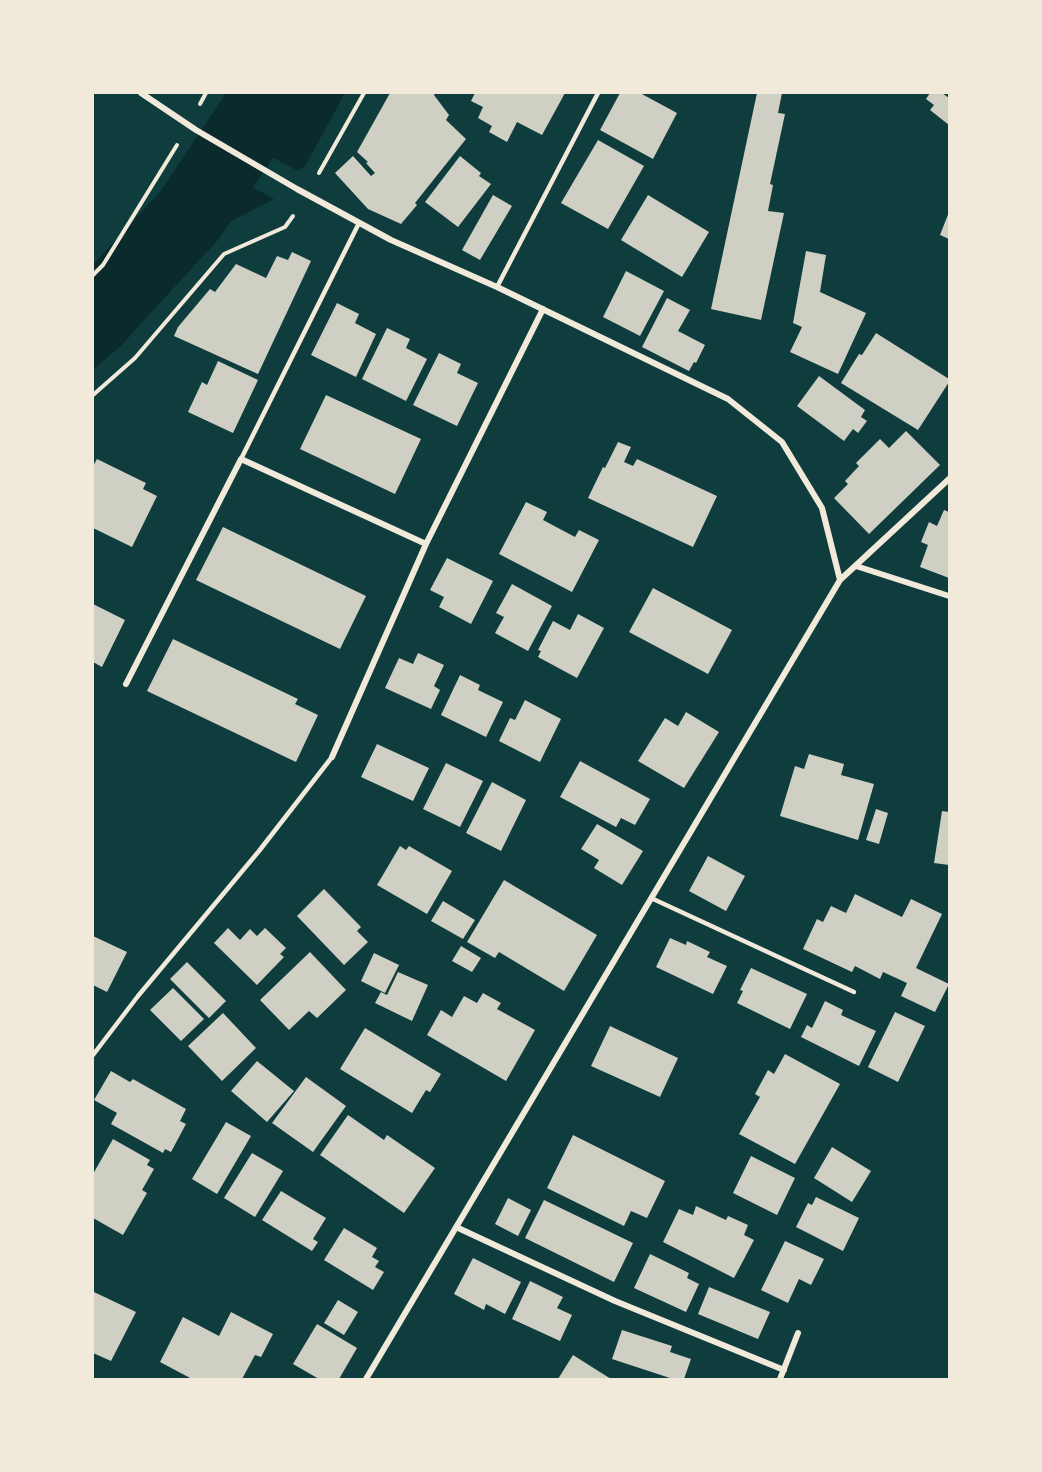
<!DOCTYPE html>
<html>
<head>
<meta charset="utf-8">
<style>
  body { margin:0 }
  #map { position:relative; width:1042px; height:1472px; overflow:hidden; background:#0f3d3e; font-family:Commissioner,sans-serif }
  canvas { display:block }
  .frame { position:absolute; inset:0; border:94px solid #f1e9da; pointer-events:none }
</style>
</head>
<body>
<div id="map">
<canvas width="1042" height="1472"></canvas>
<div class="frame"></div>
</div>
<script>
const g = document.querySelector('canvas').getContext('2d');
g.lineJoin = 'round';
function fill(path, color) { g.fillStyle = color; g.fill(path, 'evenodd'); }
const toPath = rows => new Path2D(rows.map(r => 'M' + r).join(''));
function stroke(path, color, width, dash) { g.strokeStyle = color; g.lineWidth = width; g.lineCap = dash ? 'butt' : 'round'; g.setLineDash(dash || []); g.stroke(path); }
fill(toPath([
  [238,93,345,93,305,166,298,171,218,129],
  [205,161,274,199,216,229,125,342,93,370,93,304,148,243,177,203]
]), '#0a2a2b');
fill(toPath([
  [215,128,298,171,297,174,217,132],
  [204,158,275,196,276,200,202,159]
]), '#0f3d3e');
stroke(toPath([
  [93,320,189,216,271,93]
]), '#0a2a2b', 75);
fill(toPath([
  [390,93,435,93,434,95,449,115,446,120,466,139,415,203,417,205,401,224,368,209,335,173,353,156,371,176,375,173,366,163,368,162,357,152],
  [475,93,565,93,542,135,517,122,507,142,489,132,492,126,478,118,483,107,471,101],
  [620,93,640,93,677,113,653,159,600,130],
  [757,93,782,93,778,113,785,114,770,184,773,185,768,211,784,213,761,320,711,309],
  [930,93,942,93,949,98,949,125,930,110,934,105,926,99],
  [598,140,644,166,608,229,561,203],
  [460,156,481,173,479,176,491,184,458,227,425,202],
  [493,195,512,206,480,260,462,250],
  [648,195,709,232,682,277,621,240],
  [949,212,949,239,940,235],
  [806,251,826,255,820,292,866,313,838,374,790,352,802,327,793,323],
  [292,252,311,261,258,374,174,336,178,327,210,289,215,292,236,264,266,278,277,256,288,260],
  [626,271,664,291,640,336,603,317],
  [667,298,690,310,678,331,705,345,696,363,694,362,689,371,642,347],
  [337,303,359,314,355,323,376,334,356,377,311,355],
  [387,328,410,339,406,348,427,359,406,401,362,379],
  [876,333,949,379,949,382,918,430,841,383,859,354,862,355],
  [439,353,461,364,457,373,478,383,457,426,413,405],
  [218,361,258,380,233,433,188,412,202,382,207,385],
  [819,376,865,410,861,417,867,421,858,433,853,429,844,441,797,406],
  [326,395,421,439,395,494,300,449],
  [906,431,940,465,869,534,834,498,848,484,845,481,859,466,856,463,880,439,889,448],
  [618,442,631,447,624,462,633,466,637,459,717,496,693,547,588,498,603,467,605,468],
  [97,459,146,483,143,489,157,496,132,547,93,528,93,466],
  [526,502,547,512,543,520,575,537,579,530,599,540,572,592,499,554],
  [944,510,949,512,949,578,920,567,928,545,921,542,929,522,937,526],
  [223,527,366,596,340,649,196,580],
  [447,558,493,581,471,624,439,607,444,597,430,590],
  [512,584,552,606,528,651,495,633,504,617,496,613],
  [653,588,732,630,708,674,629,632],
  [93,604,125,620,102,667,93,662],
  [578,614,604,628,577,678,538,657,541,651,538,650,553,621,570,630],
  [173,639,298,699,295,704,318,715,296,762,147,691],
  [418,653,444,665,434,686,440,690,431,709,385,688,399,658,413,664],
  [460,675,480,685,478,690,503,702,486,737,441,715],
  [525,700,561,719,540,762,499,741,510,718,515,720],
  [686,712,719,732,684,788,638,761,665,718,678,726],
  [377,744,429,768,413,801,361,777],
  [809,754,844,764,841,775,874,784,858,840,780,816,795,766,804,769],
  [580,761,650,799,635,825,621,818,616,827,560,797],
  [446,763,483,781,460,827,423,809],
  [492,782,526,800,501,851,466,833],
  [876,809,888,813,879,844,866,840],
  [942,811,949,812,949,865,934,863],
  [597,824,643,851,622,885,594,868,599,860,581,849],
  [400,846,406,850,409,846,452,871,427,914,377,885],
  [708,856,745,876,726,911,689,891],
  [504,880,597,935,564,991,499,952,495,958,467,942],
  [324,889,361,927,357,931,368,942,344,965,297,916],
  [855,894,902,917,911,899,942,914,916,968,949,984,935,1012,901,996,907,983,883,972,880,979,855,966,852,972,803,949,817,919,823,922,831,906,846,913],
  [443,901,475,920,463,939,431,921],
  [228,928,240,940,250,929,257,936,265,928,286,948,280,954,284,957,257,985,214,943],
  [93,936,127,952,107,992,93,985],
  [670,938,686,945,687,941,710,952,707,957,727,966,713,994,656,967],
  [461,946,481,958,472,972,452,961],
  [310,952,346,990,317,1018,309,1011,289,1030,260,1000],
  [374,953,399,965,385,993,361,981],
  [187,962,226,1001,209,1018,170,979],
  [751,968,807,994,790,1029,737,1003,743,991,740,990],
  [398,972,428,985,412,1021,375,1003,381,992,387,995],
  [173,988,204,1019,181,1041,150,1010],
  [483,993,501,1003,497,1009,535,1030,506,1081,427,1035,441,1010,452,1017,464,996,477,1003],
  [825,1001,843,1010,841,1015,876,1031,859,1066,801,1037,807,1025,812,1028],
  [895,1012,925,1026,898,1082,868,1067],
  [223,1013,256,1048,222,1081,188,1046],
  [610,1026,678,1058,660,1097,591,1066],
  [365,1028,441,1074,430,1092,426,1090,412,1113,340,1069],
  [785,1054,840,1084,795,1164,739,1134,760,1097,755,1094,768,1070,774,1074],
  [257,1061,294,1091,267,1122,231,1091],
  [111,1071,130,1082,133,1079,186,1109,180,1121,186,1124,171,1152,165,1149,163,1153,111,1124,117,1113,94,1100],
  [306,1077,346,1106,313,1152,272,1123],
  [348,1115,384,1140,387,1135,435,1168,404,1213,320,1155],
  [226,1122,251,1136,217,1194,192,1179],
  [573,1135,665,1181,647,1218,631,1211,624,1226,547,1188],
  [113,1139,150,1160,147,1165,154,1169,142,1190,147,1193,123,1235,93,1218,93,1174],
  [832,1147,871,1171,852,1202,814,1178],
  [252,1153,283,1171,255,1217,224,1198],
  [751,1156,795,1178,777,1215,733,1193],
  [281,1191,326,1218,313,1239,318,1242,312,1251,262,1220],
  [816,1197,859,1218,843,1251,796,1227,808,1203,812,1205],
  [508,1198,531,1210,518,1236,495,1224],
  [544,1200,633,1243,614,1282,525,1238],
  [696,1206,726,1220,728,1216,748,1225,744,1235,754,1240,734,1278,663,1242,679,1209,693,1215],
  [344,1228,377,1248,372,1257,379,1261,375,1267,384,1272,373,1290,324,1260],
  [785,1241,824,1259,811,1285,799,1279,788,1303,761,1290],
  [650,1254,689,1273,687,1278,699,1284,686,1312,634,1288],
  [473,1258,521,1282,505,1314,486,1304,484,1310,454,1294],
  [530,1281,563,1297,557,1308,572,1315,560,1341,512,1319],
  [709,1287,770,1312,758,1339,698,1314],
  [94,1292,136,1312,111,1361,93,1353,93,1294],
  [338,1300,358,1312,344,1335,324,1323],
  [231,1312,273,1334,261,1357,255,1355,242,1379,192,1379,160,1362,183,1317,219,1336],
  [317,1324,357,1348,339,1379,319,1379,293,1364],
  [622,1330,672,1346,670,1352,691,1359,684,1379,673,1379,612,1359],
  [573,1355,611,1379,558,1379]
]), '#cfcfc3');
stroke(toPath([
  [200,104,206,93],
  [319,173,364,93],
  [93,275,103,265,177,145],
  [93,395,135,358,224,254,285,227,293,216]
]), '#f1e9da', 4);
stroke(toPath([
  [497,287,598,93],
  [241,459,359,223],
  [651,898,854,992],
  [93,1055,138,996,259,851,332,757]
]), '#f1e9da', 4.5);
stroke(toPath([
  [141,93,196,130,297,189,391,240,497,287,728,399,782,442,822,508,840,580,366,1379],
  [856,566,949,596],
  [840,580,949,479],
  [126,684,241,459,426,544],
  [332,757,426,544,543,309],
  [456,1227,615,1301,784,1370],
  [780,1379,798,1333]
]), '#f1e9da', 6);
</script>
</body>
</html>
